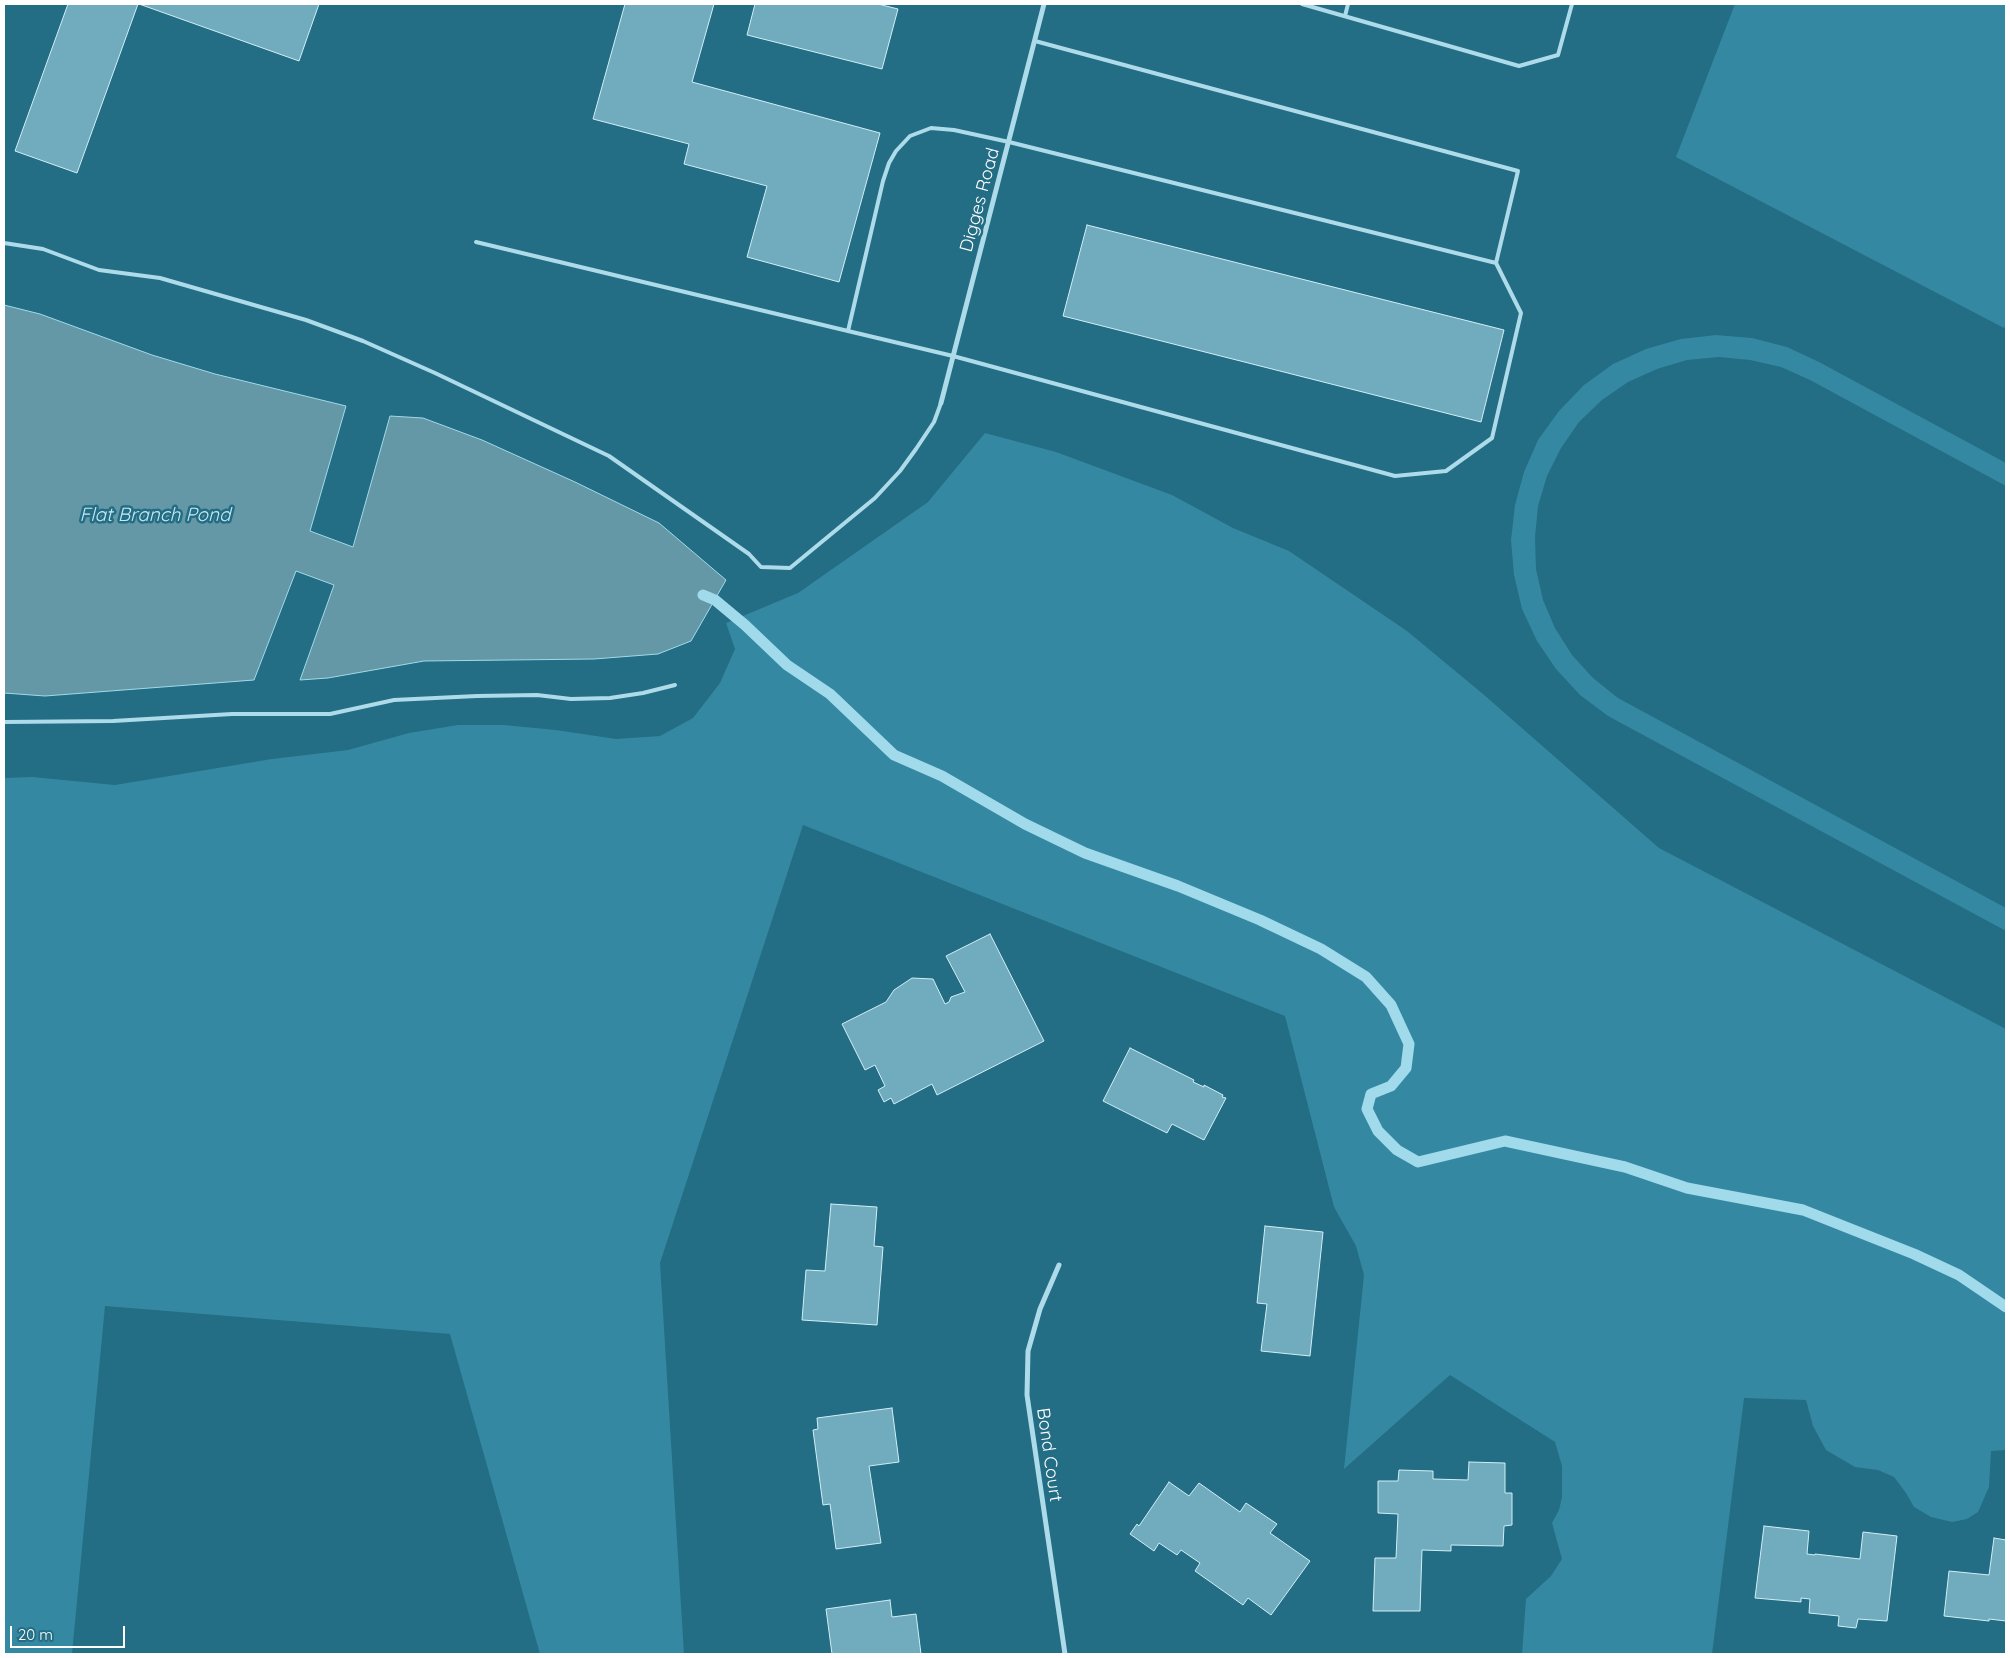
<!DOCTYPE html>
<html>
<head>
<meta charset="utf-8">
<style>
  body { margin:0 }
  #map { position:relative; width:2010px; height:1658px; overflow:hidden; background:#236d85; font-family:Quicksand,sans-serif }
  canvas { display:block }
  .frame { position:absolute; inset:0; border:5px solid #fff; pointer-events:none }
  .scale { position:absolute; left:10px; top:1626px; width:115px; height:22px; box-sizing:border-box; border:2px solid #fff; border-top:0; padding-left:6px; font-size:15px; line-height:18px; white-space:nowrap; color:#fff; -webkit-text-stroke:4px #236d85; paint-order:stroke }
</style>
</head>
<body>
<div id="map">
<canvas width="2010" height="1658"></canvas>
<div class="frame"></div>
<div class="scale">20 m</div>
</div>
<script>
const g = document.querySelector('canvas').getContext('2d');
g.lineJoin = 'round';
function fill(path, color) { g.fillStyle = color; g.fill(path, 'evenodd'); }
const toPath = rows => new Path2D(rows.map(r => 'M' + r).join(''));
function stroke(path, color, width, dash) { g.strokeStyle = color; g.lineWidth = width; g.lineCap = dash ? 'butt' : 'round'; g.setLineDash(dash || []); g.stroke(path); }
function label(font, color, halo, rows, align = 'center') {
  g.font = font + ' Quicksand,sans-serif'; g.lineWidth = 5; g.setLineDash([]); g.textBaseline = 'middle'; g.strokeStyle = halo; g.fillStyle = color; for (const [text, x, y, turn = 0] of rows) {
    g.save(); g.translate(x, y); g.rotate((+turn || 0) * Math.PI / 180); g.textAlign = isNaN(turn) ? turn : align; if (halo) g.strokeText(text, 0, 0); g.fillText(text, 0, 0); g.restore();
  }
}
fill(toPath([
  [1735,4,2006,4,2006,324,2004,328,1676,157],
  [1716,335,1752,338,1787,347,1819,362,2006,463,2006,486,1810,380,1781,367,1750,360,1719,357,1687,360,1657,369,1628,382,1602,400,1579,422,1561,448,1547,476,1538,506,1535,537,1536,569,1543,600,1555,628,1572,655,1593,678,1618,698,2006,908,2006,931,1608,716,1580,695,1556,669,1537,641,1522,609,1514,575,1511,540,1515,505,1524,472,1538,440,1559,411,1584,385,1613,364,1646,349,1681,339],
  [985,433,1056,452,1172,495,1233,528,1289,551,1407,631,1483,694,1659,848,2006,1029,2006,1450,1991,1451,1989,1487,1978,1512,1967,1519,1952,1522,1931,1517,1914,1507,1906,1493,1894,1477,1878,1470,1855,1467,1826,1450,1813,1426,1806,1400,1744,1398,1712,1654,1522,1654,1526,1599,1551,1576,1562,1559,1552,1523,1559,1510,1562,1497,1562,1466,1555,1442,1450,1375,1344,1469,1364,1275,1356,1246,1334,1207,1285,1016,803,825,660,1263,684,1654,540,1654,450,1334,105,1306,72,1654,4,1654,4,778,32,777,115,785,272,759,348,750,409,733,458,725,504,725,556,730,616,739,660,736,693,718,720,683,735,649,726,623,798,593,928,502]
]), '#3488a1');
const water = toPath([
  [4,305,40,314,152,355,215,374,346,406,310,531,353,547,390,416,423,418,482,440,575,482,659,523,726,580,691,641,658,654,594,659,424,661,328,678,300,680,334,585,296,571,254,680,45,696,4,693,4,305]
]);
fill(water, '#6598a7');
stroke(water, '#a1daea', 1);
stroke(toPath([
  [703,595,715,600,745,625,787,665,830,694,894,755,942,776,1025,824,1085,853,1178,886,1260,920,1321,949,1366,977,1391,1005,1409,1044,1406,1068,1391,1086,1371,1094,1367,1109,1378,1131,1397,1150,1418,1162,1505,1141,1625,1167,1687,1188,1803,1210,1914,1254,1959,1275,2006,1307]
]), '#a1daea', 11);
const building = toPath([
  [68,4,138,4,77,173,15,151,68,4],
  [139,4,319,4,299,61,139,4],
  [625,4,714,4,692,82,880,133,839,282,747,257,767,186,684,164,689,144,593,119,625,4],
  [755,4,878,4,898,9,882,69,747,35,755,4],
  [1087,225,1504,330,1481,422,1063,316,1087,225],
  [990,934,1044,1041,937,1095,932,1084,894,1104,891,1098,884,1102,878,1090,885,1086,875,1065,865,1070,842,1024,886,1002,894,990,912,978,933,979,945,1004,949,1002,951,997,965,992,946,956,990,934],
  [1130,1048,1194,1080,1193,1082,1204,1087,1204,1085,1223,1095,1222,1097,1226,1098,1204,1140,1172,1124,1167,1133,1103,1101,1130,1048],
  [831,1204,877,1207,874,1246,883,1247,877,1325,802,1320,806,1270,825,1271,831,1204],
  [1265,1226,1323,1232,1310,1356,1261,1351,1267,1304,1257,1303,1265,1226],
  [892,1408,899,1462,869,1466,881,1543,836,1549,830,1504,823,1505,813,1430,818,1429,817,1418,892,1408],
  [1469,1462,1505,1463,1505,1493,1512,1493,1512,1525,1504,1526,1503,1546,1451,1545,1451,1551,1422,1550,1420,1611,1373,1611,1375,1558,1396,1558,1398,1514,1378,1513,1378,1481,1398,1481,1399,1470,1433,1471,1433,1479,1468,1480,1469,1462],
  [1169,1482,1189,1496,1199,1483,1240,1512,1246,1503,1277,1524,1270,1533,1310,1561,1271,1615,1248,1598,1243,1605,1195,1571,1200,1563,1181,1550,1177,1555,1159,1543,1154,1551,1130,1534,1137,1524,1139,1526,1169,1482],
  [1764,1526,1809,1531,1807,1554,1815,1555,1815,1554,1860,1559,1863,1532,1897,1536,1887,1621,1858,1619,1856,1628,1838,1626,1839,1616,1809,1613,1810,1599,1801,1598,1801,1602,1755,1598,1764,1526],
  [1994,1538,2006,1540,2006,1621,1989,1619,1989,1621,1944,1616,1949,1571,1989,1575,1994,1538],
  [890,1600,892,1617,916,1614,921,1654,832,1654,826,1609,890,1600]
]);
fill(building, '#70acbe');
stroke(building, '#d1eef7', 1);
stroke(toPath([
  [1302,4,1519,66,1558,55,1572,4],
  [1345,16,1348,4],
  [1035,41,1518,171,1496,263,1009,142,954,130,931,128,910,136,896,151,889,163,883,181,848,331,953,356,1395,476,1446,471,1492,438,1521,313,1496,263],
  [476,242,848,331],
  [4,243,43,249,99,270,160,278,306,320,363,341,435,373,609,456,749,554,761,567,790,568,875,498,900,471,916,449,934,422,941,403],
  [4,722,113,721,232,714,330,714,394,700,477,696,537,695,571,699,610,698,643,693,675,685]
]), '#addbe9', 4);
stroke(toPath([
  [941,403,1044,4],
  [1059,1265,1040,1309,1028,1351,1027,1395,1065,1654]
]), '#addbe9', 5);
label('18px', '#fff', '#236d85', [
  ["Digges Road",980,200,-75],
  ["Bond Court",1049,1455,82]
]);
label('italic 19px', '#c7e9f3', '#236d85', [
  ["Flat Branch Pond",155,515]
]);
</script>
</body>
</html>
